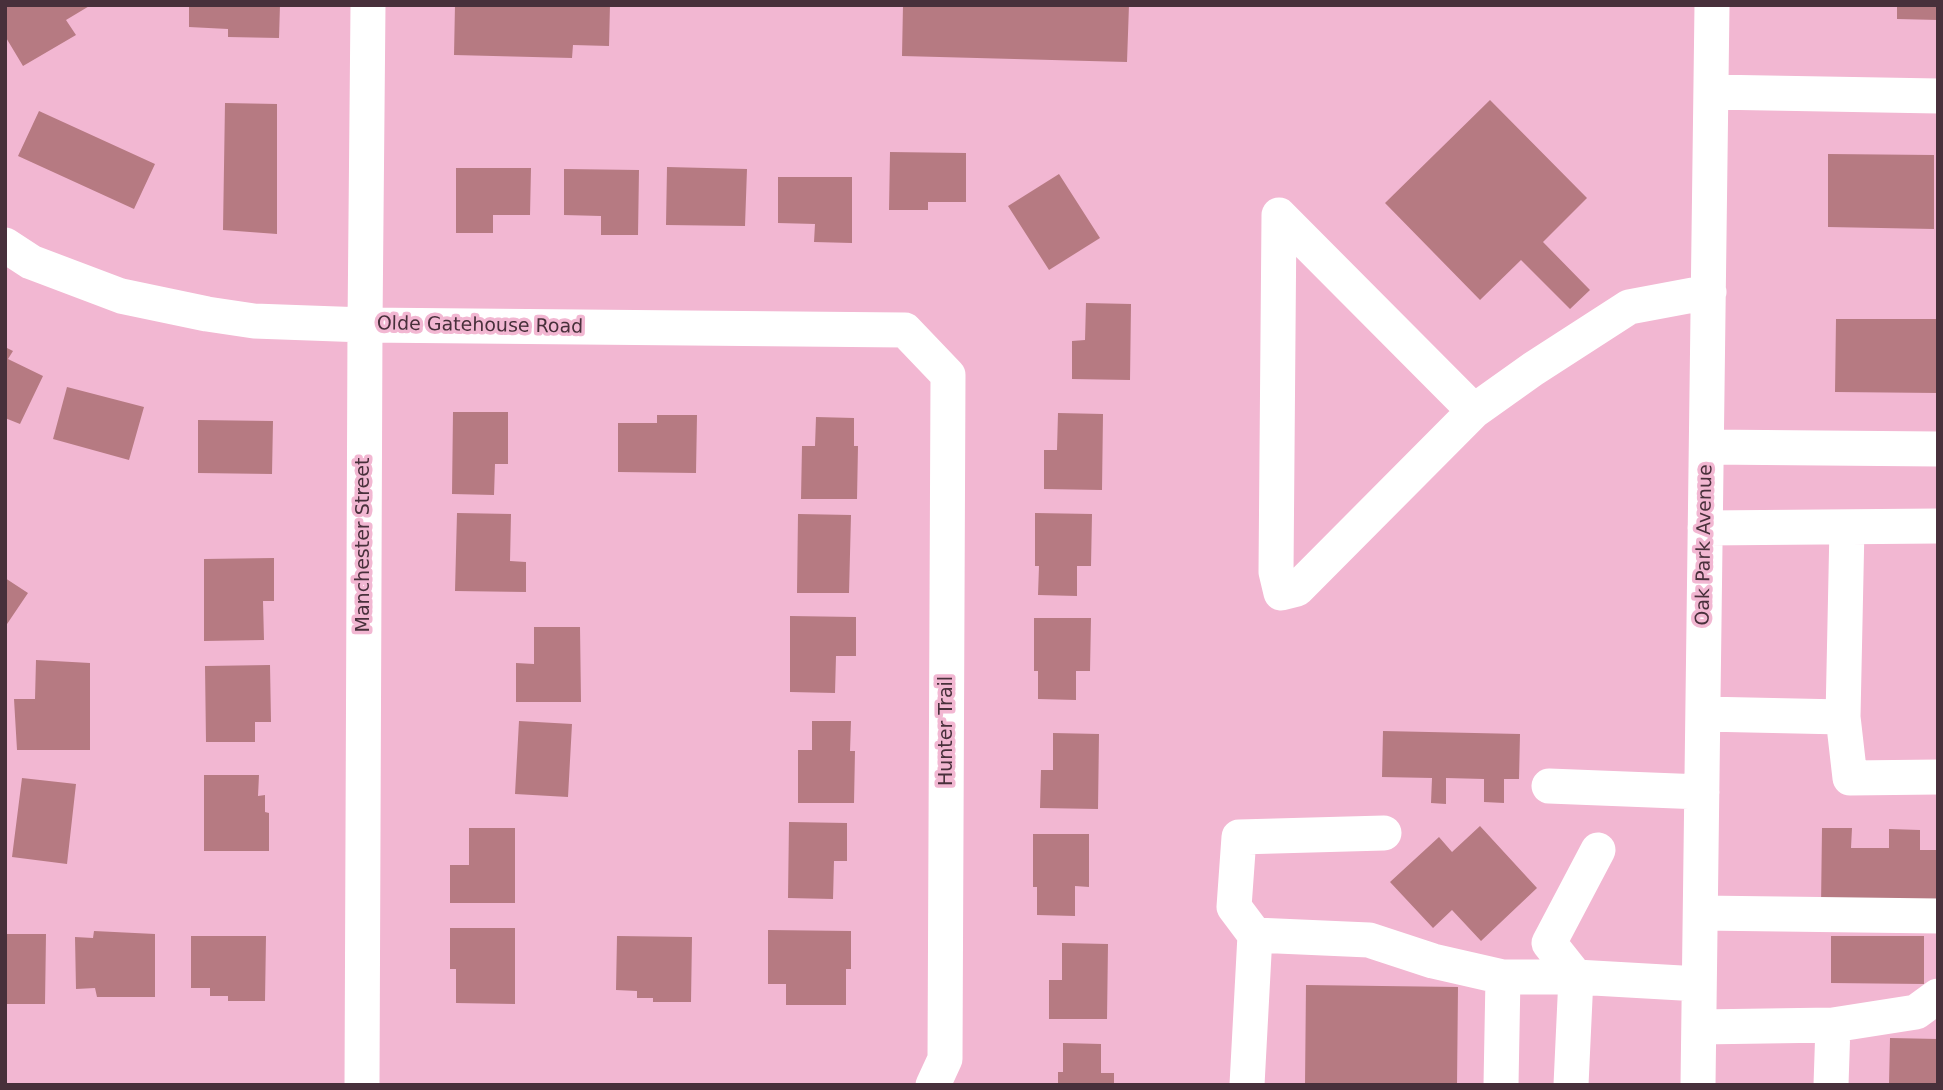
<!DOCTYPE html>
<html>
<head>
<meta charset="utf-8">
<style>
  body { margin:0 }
  #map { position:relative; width:1943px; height:1090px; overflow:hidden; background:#f2b7d2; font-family:"DejaVu Sans",sans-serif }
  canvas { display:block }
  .frame { position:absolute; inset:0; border:7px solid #48303b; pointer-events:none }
</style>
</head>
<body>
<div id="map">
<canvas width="1943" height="1090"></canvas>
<div class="frame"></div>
</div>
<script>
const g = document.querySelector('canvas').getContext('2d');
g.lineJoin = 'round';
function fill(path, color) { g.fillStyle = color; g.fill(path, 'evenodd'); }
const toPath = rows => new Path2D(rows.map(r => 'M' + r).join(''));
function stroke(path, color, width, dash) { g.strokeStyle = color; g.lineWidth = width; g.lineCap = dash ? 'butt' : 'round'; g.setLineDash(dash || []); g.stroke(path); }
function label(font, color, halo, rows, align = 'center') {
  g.font = font + ' "DejaVu Sans",sans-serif'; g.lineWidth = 7; g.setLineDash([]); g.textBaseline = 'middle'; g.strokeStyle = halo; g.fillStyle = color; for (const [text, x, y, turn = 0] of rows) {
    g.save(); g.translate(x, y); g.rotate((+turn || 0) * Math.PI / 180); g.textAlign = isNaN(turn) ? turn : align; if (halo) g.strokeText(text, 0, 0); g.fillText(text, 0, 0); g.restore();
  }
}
fill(toPath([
  [5,5,91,5,66,20,76,35,23,66,5,36],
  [189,5,280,5,279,38,228,37,228,29,189,27],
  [455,5,610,5,609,46,573,45,572,58,454,55],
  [903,5,1129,5,1127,62,902,56],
  [1897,5,1938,5,1938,20,1897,19],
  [1490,100,1587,198,1543,242,1590,290,1570,309,1521,260,1480,300,1385,203],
  [225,103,277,104,277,234,223,230],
  [39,111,155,164,134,209,18,156],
  [890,152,966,153,966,202,928,202,928,210,889,210],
  [1828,154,1934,155,1934,229,1828,227],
  [667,167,747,169,745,226,666,225],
  [456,168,531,168,530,215,493,215,493,233,456,233],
  [564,169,639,170,638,235,601,235,601,216,564,215],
  [1059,174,1100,238,1049,270,1008,206],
  [778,177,852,177,852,243,814,242,815,224,778,223],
  [1086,303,1131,304,1130,380,1072,379,1072,341,1085,340],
  [1836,319,1938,319,1938,393,1835,392],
  [5,347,13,351,8,359,43,376,20,424,5,418],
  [67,387,144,407,129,460,53,439],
  [453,412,508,412,508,464,495,464,494,495,452,494],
  [1058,413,1103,414,1102,490,1044,489,1044,450,1057,450],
  [657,415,697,415,696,473,618,472,618,423,657,423],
  [816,417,854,418,854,446,858,446,857,499,801,499,802,446,815,446],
  [198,420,273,421,272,474,198,473],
  [457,513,511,514,510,561,526,562,526,592,455,591],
  [1035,513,1092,514,1091,566,1077,566,1077,596,1038,595,1039,566,1035,566],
  [798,514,851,515,849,593,797,593],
  [274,558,274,601,263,601,264,640,204,641,204,559],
  [5,578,28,593,5,627],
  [790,616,856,617,856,656,836,656,835,693,790,692],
  [1034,618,1091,618,1090,671,1076,671,1076,700,1038,699,1038,671,1034,671],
  [534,627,580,627,581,702,516,702,516,663,534,664],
  [36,660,90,663,90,750,17,750,14,699,35,699],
  [270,665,271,722,255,722,255,742,206,742,205,666],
  [519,721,572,724,568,797,515,794],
  [812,721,851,721,850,751,855,751,854,803,798,803,798,750,812,750],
  [1383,731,1520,734,1519,779,1504,779,1504,803,1484,802,1484,779,1446,778,1446,804,1431,803,1432,778,1382,777],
  [1053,733,1099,734,1098,809,1040,808,1041,770,1053,770],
  [204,775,259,775,258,796,265,795,265,812,269,813,269,851,204,851],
  [22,778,76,784,67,864,12,857],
  [789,822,847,823,847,861,834,861,833,899,788,898],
  [1480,826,1537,888,1481,941,1452,910,1433,928,1390,882,1439,837,1452,852],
  [469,828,515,828,515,903,450,903,450,865,469,865],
  [1822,828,1852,828,1851,848,1889,848,1889,829,1920,830,1920,850,1938,850,1938,903,1821,907],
  [1033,834,1089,834,1089,887,1075,886,1075,916,1037,915,1037,887,1033,887],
  [450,928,515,928,515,1004,456,1003,456,969,450,969],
  [768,930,851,931,851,969,846,969,846,1005,786,1005,786,984,768,984],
  [94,931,155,934,155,997,97,997,95,988,76,989,75,937,93,938],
  [5,934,46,934,45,1004,5,1004],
  [191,936,266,936,265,1001,228,1001,228,996,210,996,210,988,191,988],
  [617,936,692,937,691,1002,653,1002,653,998,637,998,637,991,616,990],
  [1831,936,1924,936,1924,984,1831,983],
  [1062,943,1108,944,1107,1019,1049,1019,1049,980,1062,980],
  [1306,985,1458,987,1457,1085,1305,1085],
  [1890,1038,1938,1039,1938,1085,1889,1085],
  [1063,1043,1101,1044,1101,1073,1114,1073,1114,1085,1058,1085,1058,1072,1063,1072]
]), '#b67a82');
stroke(toPath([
  [1711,92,1938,96],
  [1279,215,1276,572,1281,593,1297,589,1474,411,1533,369,1629,307,1709,292],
  [1279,215,1474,411],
  [5,245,31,262,121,296,207,314,254,321,365,325,905,330,948,375,945,1059,933,1085],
  [1707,447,1938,449],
  [1705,528,1938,526],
  [1703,714,1843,717,1850,778,1938,777],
  [1843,717,1847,527],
  [1549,786,1702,792],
  [1701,913,1938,916],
  [1255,935,1234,907,1239,837,1384,833],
  [1833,1025,1916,1012,1938,996],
  [1699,1027,1833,1025,1831,1085],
  [362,1085,365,325,368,5],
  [1247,1085,1255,935,1369,940,1433,961,1503,977],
  [1501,1085,1503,977,1576,977,1699,984],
  [1571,1085,1576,977,1549,943,1598,850],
  [1698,1085,1712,5]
]), '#fff', 35);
label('19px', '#48303b', '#f2b7d2', [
  ["Olde Gatehouse Road",480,326,1],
  ["Manchester Street",364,545,-90],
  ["Oak Park Avenue",1705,545,-89],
  ["Hunter Trail",947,731,-90]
]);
</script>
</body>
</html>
